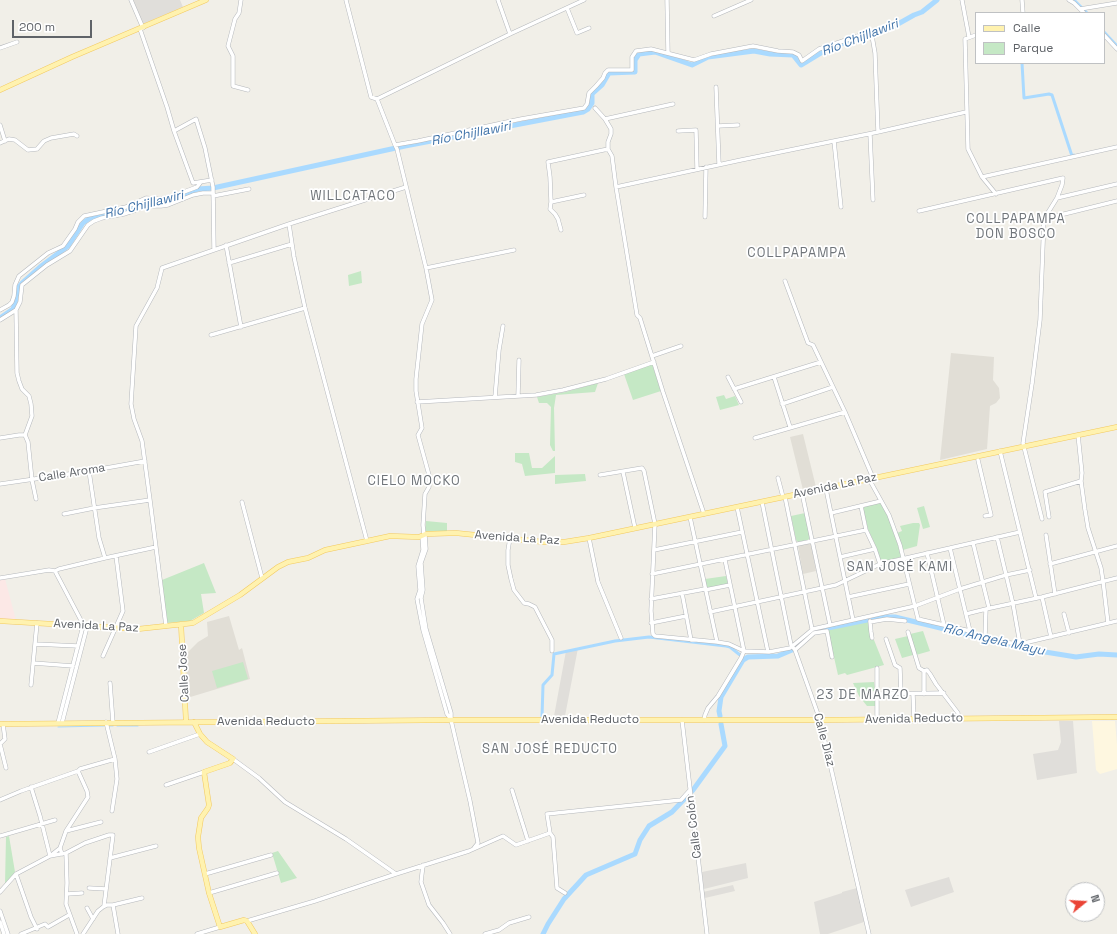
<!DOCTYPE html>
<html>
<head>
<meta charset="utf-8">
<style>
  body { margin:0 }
  #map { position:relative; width:1117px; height:934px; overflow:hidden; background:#f1efe8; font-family:"Space Grotesk",sans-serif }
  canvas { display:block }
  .legend { position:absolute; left:975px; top:12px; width:130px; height:52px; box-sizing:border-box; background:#fff; border:1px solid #bfc1c3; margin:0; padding:5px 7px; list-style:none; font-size:12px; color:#5f6368 }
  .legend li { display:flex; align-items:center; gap:8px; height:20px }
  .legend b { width:20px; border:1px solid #bfc1c3 }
  .north { position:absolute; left:1065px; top:882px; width:40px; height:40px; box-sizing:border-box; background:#fff; border:1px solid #bfc1c3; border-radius:50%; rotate:72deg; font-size:11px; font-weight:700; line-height:16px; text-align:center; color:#5f6368 }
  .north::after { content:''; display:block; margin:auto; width:14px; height:18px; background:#ea4335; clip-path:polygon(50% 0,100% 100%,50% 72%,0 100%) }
  .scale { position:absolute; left:12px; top:20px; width:80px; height:18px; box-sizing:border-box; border:2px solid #5f6368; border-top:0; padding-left:5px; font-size:12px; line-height:14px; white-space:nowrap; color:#5f6368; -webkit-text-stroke:3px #fff; paint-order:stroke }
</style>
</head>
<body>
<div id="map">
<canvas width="1117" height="934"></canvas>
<ul class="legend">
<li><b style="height:5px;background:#fff2af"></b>Calle</li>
<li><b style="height:11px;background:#c5e8c5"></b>Parque</li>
</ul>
<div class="north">N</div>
<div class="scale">200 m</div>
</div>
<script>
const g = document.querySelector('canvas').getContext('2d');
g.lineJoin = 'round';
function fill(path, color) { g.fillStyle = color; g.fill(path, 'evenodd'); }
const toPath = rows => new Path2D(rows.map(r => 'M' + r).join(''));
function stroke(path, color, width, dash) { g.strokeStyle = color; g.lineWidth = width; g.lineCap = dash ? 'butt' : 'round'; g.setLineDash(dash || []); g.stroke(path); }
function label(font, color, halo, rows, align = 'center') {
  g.font = font + ' "Space Grotesk",sans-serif'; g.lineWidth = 3.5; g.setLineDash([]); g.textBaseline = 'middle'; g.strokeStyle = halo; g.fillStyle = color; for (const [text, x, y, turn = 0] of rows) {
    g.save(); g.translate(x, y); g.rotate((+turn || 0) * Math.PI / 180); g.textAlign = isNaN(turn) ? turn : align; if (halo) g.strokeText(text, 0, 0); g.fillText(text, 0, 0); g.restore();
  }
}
fill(toPath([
  [1092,721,1115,721,1117,745,1117,769,1100,774,1096,770]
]), '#fef7e0');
fill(toPath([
  [132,0,180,0,183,7,143,24],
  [578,648,565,716,554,716,566,651],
  [1059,721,1073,721,1077,773,1037,780,1033,754,1058,750,1061,742],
  [746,863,748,878,704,889,702,872],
  [949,877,954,892,911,907,905,890],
  [733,885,735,891,705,898,703,892],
  [857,888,864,922,828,934,820,934,814,902,842,893,842,892]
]), '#e0deda');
fill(toPath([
  [951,353,994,357,993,380,999,388,1000,398,996,403,990,406,987,449,940,460],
  [803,434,816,487,803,490,790,437],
  [811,543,816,571,803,574,798,546],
  [229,616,239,650,242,648,250,679,187,698,186,654,198,642,208,636,207,622]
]), '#e1ded6');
fill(toPath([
  [5,579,16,620,0,619,0,580]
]), '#fce8e6');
fill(toPath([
  [361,271,362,283,349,286,348,275],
  [652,364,661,391,633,400,624,374],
  [598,383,595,392,556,395,554,408,555,451,553,451,550,445,551,407,547,403,539,403,537,397,565,392],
  [724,395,726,399,735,396,739,405,720,410,716,397],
  [515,453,529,453,532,468,542,468,555,456,555,473,525,476,522,464,515,462],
  [585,474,586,481,555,484,555,475],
  [881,502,888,516,898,545,901,557,881,562,877,549,868,529,863,509,864,507],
  [924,506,930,527,923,529,917,508],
  [805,513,810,538,808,540,798,542,796,540,791,516],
  [426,521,447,523,447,531,425,532],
  [913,523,919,523,920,525,917,546,903,550,897,533,902,531,900,526],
  [204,563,216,593,201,594,204,613,190,621,167,623,162,580],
  [726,576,728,584,707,589,705,579],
  [868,618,869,627,872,640,874,640,884,665,847,675,845,673,838,675,829,635,824,630,824,628],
  [923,631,930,651,916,655,910,634],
  [908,636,913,655,902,658,895,639],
  [243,662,248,679,217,688,212,671],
  [874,682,875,691,866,692,866,701,875,701,875,706,867,706,859,696,853,683],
  [9,836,15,872,5,884,6,837],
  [278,851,292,871,297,878,281,883,272,853]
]), '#c5e8c5');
stroke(toPath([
  [108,726,113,726],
  [117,726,138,726],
  [58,727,104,726]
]), '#aadaff', 1);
stroke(toPath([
  [1074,0,1087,13],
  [1104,32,1117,46],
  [1022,63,1024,98,1049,94,1052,95,1072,156,1074,155],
  [542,717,543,685,552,675,554,654,615,641,649,637,726,646,730,647,740,655]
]), '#aadaff', 3);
stroke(toPath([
  [0,318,13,309,15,303,18,288,22,283,40,267,68,246,83,223,90,218,105,214,122,212,147,201,165,202,198,189,213,188,405,146,583,112,588,109,592,103,592,94,602,85,609,73,635,72,635,60,639,54,655,52,692,65,708,57,754,51,770,54,793,55,801,65,824,51,849,41,889,29,914,15,922,12,937,0],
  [873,619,883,617,895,617,990,640],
  [809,635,813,631,867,620],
  [1004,643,1039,651,1076,657,1099,654,1117,655],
  [720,716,719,711,721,697,743,660,748,657,778,656,792,650],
  [543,934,548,924,564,899,586,875,635,854,640,840,649,826,672,812,693,790,725,746,721,724]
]), '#aadaff', 5);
const minor = toPath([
  [131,0,143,28],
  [241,0,239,13,235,19,228,46,233,56,233,86,248,90],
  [346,0,371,97,377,99,395,145,397,149,426,268,432,300,422,324,416,379,416,391,422,428,418,435,429,475,429,487,425,494,423,525,424,535],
  [498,0,510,34],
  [667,0,668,53],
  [962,0,969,37],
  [1022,0,1023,13],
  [1069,0,1074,3,1084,13],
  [567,8,577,33,589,28],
  [1080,9,1117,3],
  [714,16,751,0],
  [140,29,167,107,174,131,193,183,212,180],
  [976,35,965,39,968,149,982,177,996,194],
  [1104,35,1117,49],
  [872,36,875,53,878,132],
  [0,48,17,42],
  [716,87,719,164],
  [377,99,510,34,584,0],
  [595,108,605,119,611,129,611,134,608,142,608,149,612,156,616,187,637,315,640,318,663,392,704,514],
  [605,119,673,104],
  [0,125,5,141],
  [718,126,738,125],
  [174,131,196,119,205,148,213,187,214,250],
  [678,131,696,130,697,169],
  [870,134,873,200],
  [834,141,841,207],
  [0,143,9,139,15,140,28,150,37,149,44,141,51,138,74,134,77,136],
  [395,145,418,141,521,119,584,108,587,104,589,93,596,86,603,78,605,73,608,70,632,70,632,57,636,51,651,49,694,60,711,54,753,46,778,51,793,52,799,55,802,61,819,49,858,36],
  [982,177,1117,147],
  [616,187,741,160,878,132,966,112],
  [213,196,249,189],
  [1057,198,1117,184],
  [551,202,584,195],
  [919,211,1063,178,1062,185,1057,198,1044,219,1040,320,1032,384,1023,443,1042,519],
  [705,217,706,167],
  [1044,219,1117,201],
  [289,224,294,257,305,308,367,541],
  [561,230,558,219,555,214,550,209,551,202,550,177,548,162,608,149],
  [226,245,241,327],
  [229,263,292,244],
  [426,268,514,250],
  [785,281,808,343,813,345,845,412,873,478],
  [0,310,9,305,12,302,14,296,15,285,19,276,48,253,63,246,75,229,78,222,84,216,126,207,146,198,159,199,173,196,197,187,201,182],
  [16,310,17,373,19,381,22,389,29,396,31,404,32,416,25,435,28,442,32,480,36,499],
  [0,320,16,310,20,302,22,285,47,265,70,251,88,225,94,221,102,218,124,214,147,206,161,206,168,205,193,195,203,193,213,193],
  [211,335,305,308],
  [652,356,681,346],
  [728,377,741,402],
  [774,377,790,427],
  [734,389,821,362],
  [518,396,519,360],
  [495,397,499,350,503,326],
  [417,402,536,395,563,390,606,379,654,362],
  [782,404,833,387],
  [1078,435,1082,473,1081,481,1085,510,1088,528,1101,568,1103,581,1108,623],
  [0,438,19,435,25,435],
  [755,438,845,412],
  [1000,451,1036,598],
  [978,460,991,515,985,516],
  [89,471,99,538,105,558],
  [623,472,635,528],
  [600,475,642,468,644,471,655,524,651,611,653,634,655,636,717,642,729,644,744,651,769,652,790,648,813,629,915,606,960,589,1006,575,1030,570],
  [778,478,783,497],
  [869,479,889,515,900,545,918,619,970,631,950,548],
  [0,484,89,471,145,461],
  [826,489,853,620],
  [802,493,830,625],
  [785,497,812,629],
  [242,502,262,578],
  [762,502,791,645,795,650,820,720,869,934],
  [861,506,866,530,875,549,880,564],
  [737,507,768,652],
  [831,513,881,501],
  [64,514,94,508,150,500],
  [690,517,717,642],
  [1049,517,1045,492,1081,481],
  [425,535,426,549,421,563,423,590,421,598,426,629,451,713,451,720,470,801,478,843,474,848],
  [1046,535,1055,594],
  [422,536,423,550,418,566,420,590,417,599,423,630,447,714,450,718],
  [997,537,1013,604,1020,644],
  [510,538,508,550,508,565,511,579,514,590,524,603,529,604,535,607,552,640,552,651],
  [589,538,598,582,621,638],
  [973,543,989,608],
  [654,550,742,532],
  [927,553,944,625],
  [840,557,875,549],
  [1050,564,1117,546],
  [55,571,84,626],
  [652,574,866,530],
  [0,578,49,570,55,571,59,569,105,558,156,547],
  [705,590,730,585],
  [682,593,691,640],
  [848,597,909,584],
  [1042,597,1051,637],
  [651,599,705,589],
  [986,609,985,637,1002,642,1020,644,1117,621],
  [710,612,836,585,880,564,1020,532],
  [966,614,986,609,1042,597,1117,578],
  [1064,614,1069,633],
  [870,621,871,632,872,638],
  [870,622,887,619,905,621],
  [651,623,686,616],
  [166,626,150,500,142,441,134,419,131,404,136,326,157,288,162,268,289,224,406,187],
  [908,632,919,668,924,671,924,694],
  [886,639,895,665,900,668,901,694],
  [35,644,78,646],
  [795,650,814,633,827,631,832,657],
  [103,656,123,611,116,556],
  [33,663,73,666],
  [877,668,877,719],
  [924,671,927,670,930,674,936,684,958,713,958,718],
  [110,683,113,723],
  [31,685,37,623],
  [877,694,944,693],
  [913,694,914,719],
  [682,720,686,754,707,934],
  [704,720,705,715,708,708,718,696,741,658,744,651,725,560],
  [106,722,115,759,117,779,112,811],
  [58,723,83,626],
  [62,723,87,627],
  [0,744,6,768],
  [0,744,5,739,3,724],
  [149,752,200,734],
  [233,759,259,778,285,802,346,839,396,874,469,851,503,836,516,845,550,833],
  [166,785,204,772],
  [31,787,40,816,50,856,66,853,85,843,109,835,113,835,104,906],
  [512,790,528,841],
  [0,800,21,791,78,771,80,769,115,759],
  [66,831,101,822],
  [0,836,55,820],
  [66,853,67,883,66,904,77,934],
  [62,854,60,848,66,831,88,797,87,791,78,771],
  [110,858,156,846],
  [423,865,421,882,429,905,443,923,450,934],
  [16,874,31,917,37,929],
  [205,874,271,855],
  [89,888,106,889],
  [0,892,16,874,50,856,60,848],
  [209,893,277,873],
  [565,893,557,888,553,837,550,833,547,814,681,800,690,790],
  [67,894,82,893],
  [113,905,118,934],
  [87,908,93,919],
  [0,911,8,934],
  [247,921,315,901,396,874],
  [0,922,4,934],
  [21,934,45,924,48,927,69,915],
  [83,934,98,911,103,907,107,905,113,905,142,898],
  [197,934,220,927],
  [485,934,499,930,509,923,529,917]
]);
const major = toPath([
  [0,90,72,57,206,0],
  [0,621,138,629,193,623,240,595,278,567,288,562,308,558,325,550,367,541,390,536,419,537,426,534,456,533,544,542,564,542,589,538,1117,427],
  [181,624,186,722],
  [194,722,200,734,207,742,233,759,230,763,204,772,209,805,208,808,201,818,198,837,199,848,209,893,220,927,244,920,247,921,255,934],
  [0,724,451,720,820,720,1117,717]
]);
stroke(minor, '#b5b8bc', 4.5);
stroke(major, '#f2c960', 5.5);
stroke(minor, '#fff', 3.5);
stroke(major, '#fff2af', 4.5);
label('12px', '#5f6368', '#fff', [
  ["Calle Aroma",72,473,-9],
  ["Avenida La Paz",835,486,-12],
  ["Avenida La Paz",517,538,4],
  ["Avenida La Paz",96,626,3],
  ["Calle Jose",184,673,-93],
  ["Avenida Reducto",914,719,-1],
  ["Avenida Reducto",590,720],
  ["Avenida Reducto",266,722],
  ["Calle Díaz",824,740,75],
  ["Calle Colón",694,827,-97]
]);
label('italic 13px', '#4174aa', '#fff', [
  ["Río Chijllawiri",860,38,-21],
  ["Río Chijllawiri",471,134,-11],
  ["Río Chijllawiri",144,205,-14],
  ["Río Angela Mayu",994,640,13]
]);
g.letterSpacing = '1px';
label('13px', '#70757a', '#fff', [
  ["WILLCATACO",353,196],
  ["COLLPAPAMPA",1016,219],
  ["DON BOSCO",1016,234],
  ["COLLPAPAMPA",797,253],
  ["CIELO MOCKO",414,481],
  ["SAN JOSÉ KAMI",900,567],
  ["23 DE MARZO",863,695],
  ["SAN JOSÉ REDUCTO",550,749]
]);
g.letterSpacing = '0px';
</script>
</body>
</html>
